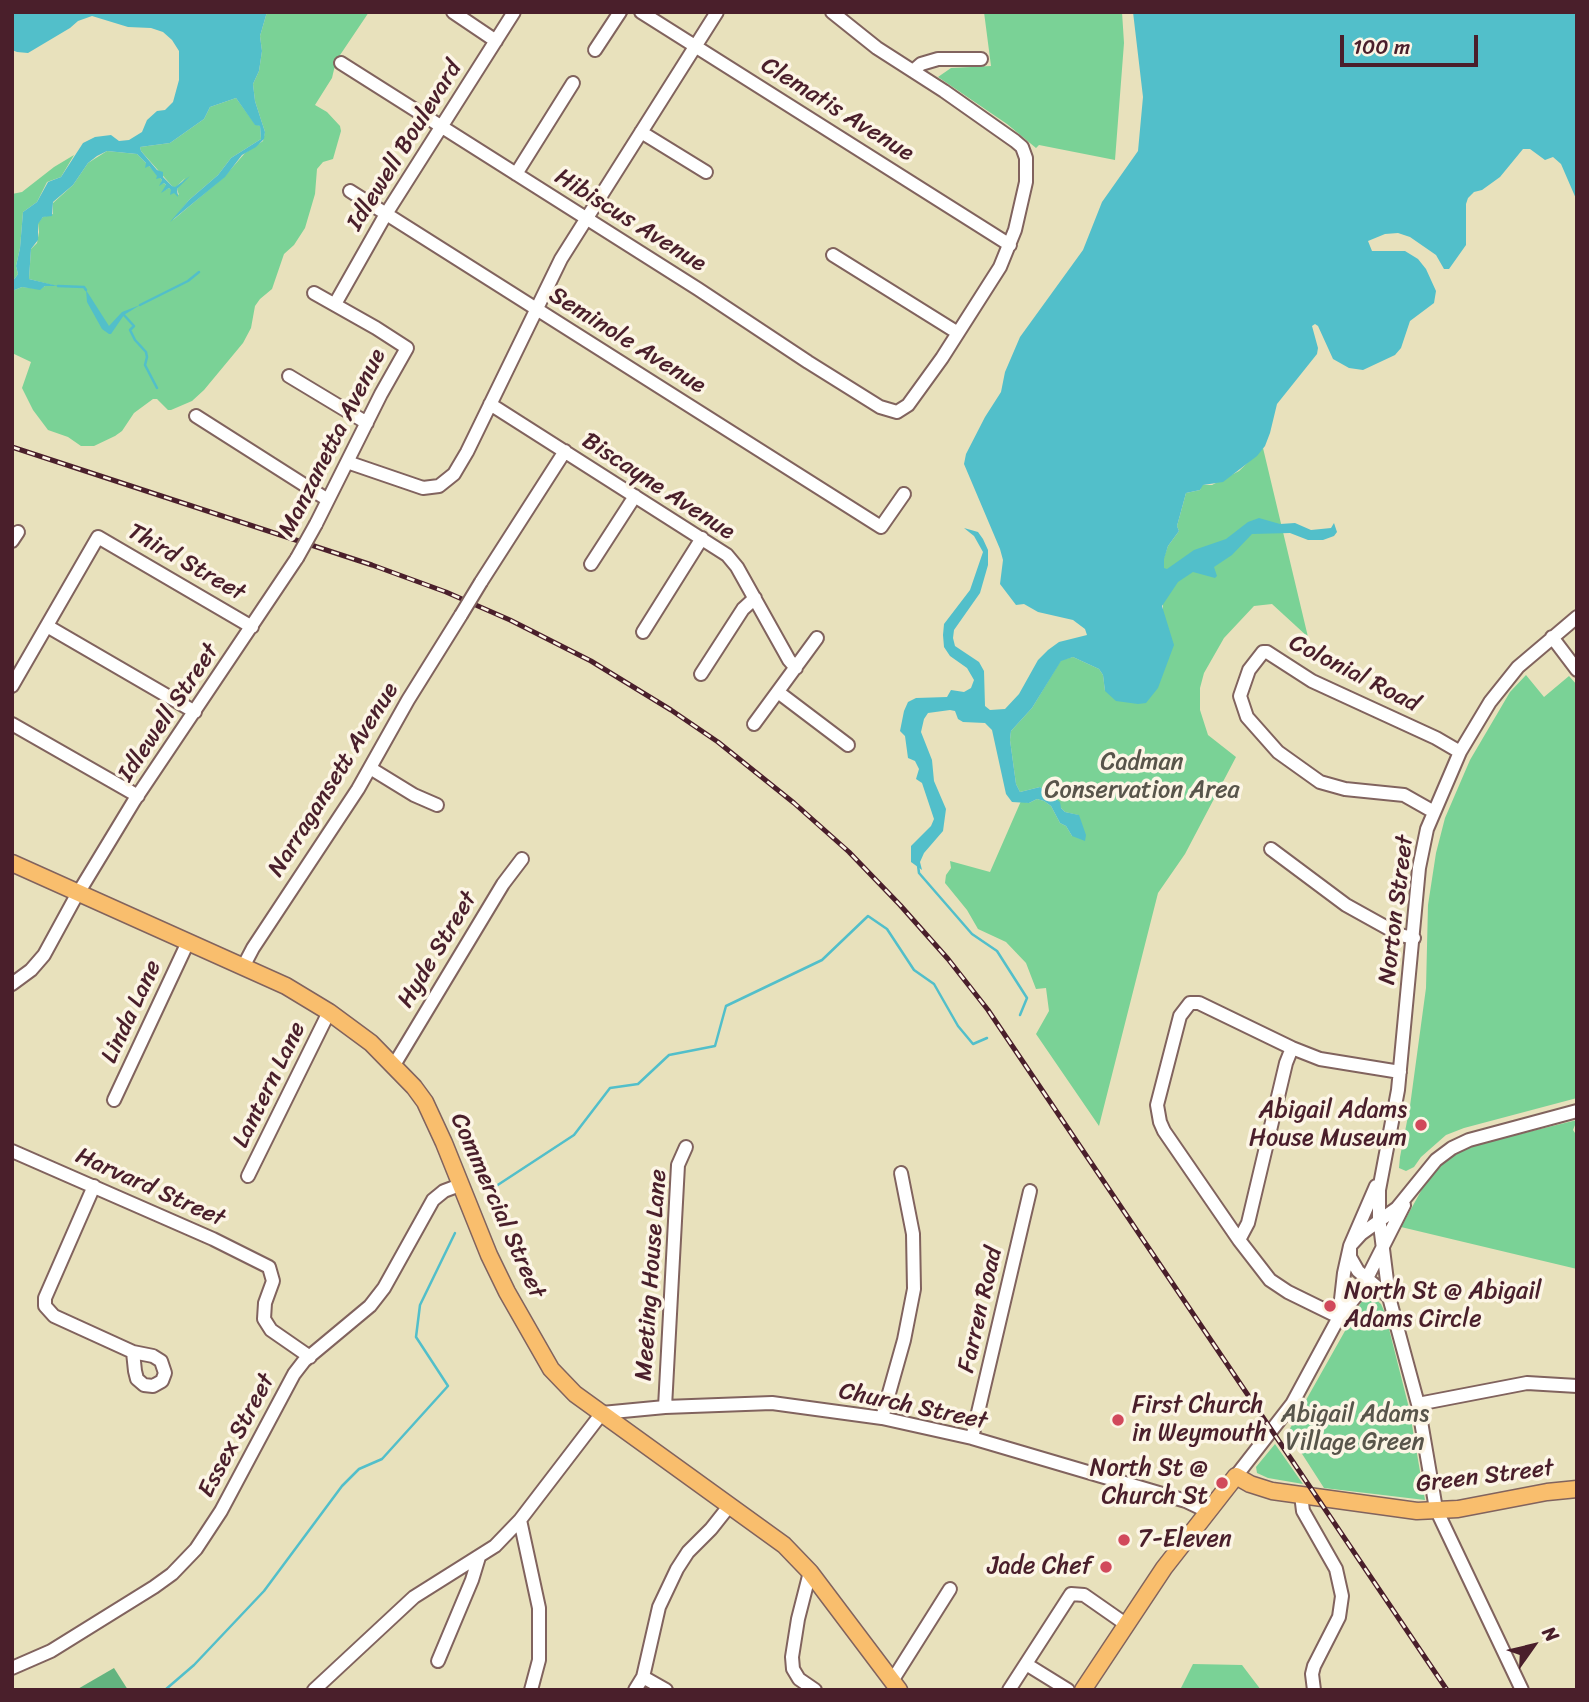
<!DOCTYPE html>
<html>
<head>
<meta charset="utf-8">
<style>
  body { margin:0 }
  #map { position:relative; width:1589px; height:1702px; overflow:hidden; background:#e8e1bc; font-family:Sriracha,sans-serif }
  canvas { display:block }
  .frame { position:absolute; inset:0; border:14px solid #4a1f2b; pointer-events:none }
  .north { position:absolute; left:1498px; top:1611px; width:70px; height:70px; -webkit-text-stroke:5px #fcf5e5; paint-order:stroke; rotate:56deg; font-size:19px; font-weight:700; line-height:28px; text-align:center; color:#4a1f2b }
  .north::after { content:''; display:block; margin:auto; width:24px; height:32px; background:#4a1f2b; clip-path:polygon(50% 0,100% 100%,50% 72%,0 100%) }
  .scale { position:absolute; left:1340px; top:35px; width:138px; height:32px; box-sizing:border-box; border:4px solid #4a1f2b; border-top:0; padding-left:9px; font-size:21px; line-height:24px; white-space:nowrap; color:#4a1f2b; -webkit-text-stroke:5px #fcf5e5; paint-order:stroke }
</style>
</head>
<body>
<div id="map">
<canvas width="1589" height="1702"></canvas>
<div class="frame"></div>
<div class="north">N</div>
<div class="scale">100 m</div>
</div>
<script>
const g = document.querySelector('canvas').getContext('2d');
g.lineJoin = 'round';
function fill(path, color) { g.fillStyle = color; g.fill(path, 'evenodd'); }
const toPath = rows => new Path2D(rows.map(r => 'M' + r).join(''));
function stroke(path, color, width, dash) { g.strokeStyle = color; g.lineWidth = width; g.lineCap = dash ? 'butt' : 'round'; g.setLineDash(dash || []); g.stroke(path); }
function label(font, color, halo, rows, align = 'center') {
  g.font = font + ' Sriracha,sans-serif'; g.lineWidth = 7; g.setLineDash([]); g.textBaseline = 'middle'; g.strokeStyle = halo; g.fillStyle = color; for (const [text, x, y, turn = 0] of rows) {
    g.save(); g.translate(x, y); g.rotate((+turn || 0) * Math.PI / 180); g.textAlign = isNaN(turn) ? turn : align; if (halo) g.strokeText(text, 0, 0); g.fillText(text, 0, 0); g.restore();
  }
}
fill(toPath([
  [267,12,369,12,336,61,332,78,315,105,327,112,340,126,341,131,333,159,323,162,317,169,315,194,305,228,294,245,284,254,272,289,260,299,255,306,251,328,243,343,204,390,192,401,171,410,168,410,157,399,153,399,134,413,122,431,115,436,94,446,81,446,68,437,48,430,33,410,22,388,31,362,12,353,12,291,22,287,40,289,45,286,56,286,29,279,31,249,37,243,39,232,38,223,43,217,53,214,53,203,73,185,88,163,107,151,137,154,146,163,146,166,149,166,162,180,161,184,164,183,167,186,163,191,169,188,179,195,177,189,185,178,175,188,172,186,141,151,140,147,170,143,204,119,210,107,236,98,255,124,260,126,261,139,231,158,218,175,189,200,173,220,224,177,245,153,263,141,265,132,255,101,253,84,259,71,262,51,260,36],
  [984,12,1122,12,1124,43,1115,160,1039,145,1036,148,1007,124,938,77,951,68,991,66],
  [74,155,61,177,47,182,37,202,23,212,20,248,16,266,18,274,12,282,12,194,22,192,54,167],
  [1263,448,1308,637,1272,604,1254,606,1224,638,1204,673,1200,688,1200,710,1208,735,1236,757,1185,854,1158,893,1099,1126,1036,1034,1049,1011,1046,988,1036,989,1026,963,1006,942,978,929,967,910,945,883,946,875,951,868,950,861,990,872,1021,801,1029,803,1037,799,1044,801,1051,806,1060,823,1066,826,1072,836,1078,815,1065,812,1040,787,1020,792,1016,784,1010,740,1011,731,1032,708,1061,660,1073,657,1099,669,1103,675,1105,691,1163,610,1163,560,1168,546,1179,531,1177,526,1186,493,1200,490,1202,485,1212,485,1239,471],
  [1526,675,1544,697,1569,676,1577,685,1577,1098,1464,1128,1446,1135,1421,1157,1414,1167,1406,1171,1399,1168,1400,1157,1410,1106,1426,988,1428,905,1436,853,1445,818,1470,760,1510,692],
  [1577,1120,1573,1130,1577,1136,1577,1269,1401,1227,1426,1182,1445,1161,1459,1151,1475,1145],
  [1368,1296,1374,1298,1381,1304,1385,1313,1409,1408,1425,1500,1324,1488,1288,1432,1363,1299],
  [1275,1444,1303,1484,1268,1478,1257,1473,1256,1467],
  [1193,1664,1242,1665,1261,1690,1180,1690]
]), '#7ad296');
fill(toPath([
  [114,1668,128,1690,76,1690]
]), '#63b47f');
fill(toPath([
  [12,12,267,12,260,36,262,51,259,71,253,84,255,101,265,132,264,139,256,147,242,155,225,177,170,222,189,200,218,175,231,158,261,139,260,126,255,125,236,98,210,107,204,119,170,143,140,147,141,151,157,170,163,172,163,177,172,186,175,187,190,176,177,189,178,197,174,193,170,195,171,190,169,188,161,193,166,185,164,183,159,186,162,180,160,178,156,179,157,176,149,166,145,168,146,163,137,154,107,151,97,156,88,163,73,185,53,202,52,216,43,217,38,224,38,240,31,249,29,279,58,286,45,286,40,290,22,287,12,291,12,282,18,274,16,266,20,248,23,212,37,202,48,182,61,177,83,143,95,137,111,135,119,141,129,140,142,132,147,120,157,111,165,110,173,102,179,80,179,51,172,40,163,32,151,28,128,27,92,16,78,21,70,28,28,53,17,52,12,50],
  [1133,12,1577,12,1577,201,1561,164,1553,157,1545,160,1530,149,1523,149,1500,177,1482,190,1474,192,1468,198,1466,204,1466,245,1449,269,1444,269,1436,255,1410,237,1398,233,1385,234,1368,241,1372,251,1405,251,1418,259,1426,269,1436,291,1434,303,1410,321,1401,348,1395,355,1363,370,1349,368,1333,359,1318,326,1315,324,1312,326,1318,348,1317,354,1277,404,1270,433,1265,446,1257,456,1223,482,1203,485,1200,490,1186,493,1177,526,1179,531,1168,546,1164,559,1164,568,1167,569,1194,550,1226,539,1248,522,1259,518,1280,524,1295,523,1311,530,1331,528,1334,523,1337,532,1334,536,1323,540,1308,540,1290,533,1252,534,1232,555,1214,567,1217,576,1215,578,1193,572,1178,582,1162,606,1174,645,1158,688,1146,703,1138,704,1116,701,1105,691,1103,675,1099,669,1073,657,1061,661,1032,708,1011,731,1010,740,1016,784,1020,792,1040,787,1060,802,1061,808,1065,812,1079,815,1086,835,1085,841,1072,836,1066,826,1060,823,1051,806,1044,801,1037,799,1029,803,1012,802,1006,794,992,730,985,723,963,722,958,719,955,711,950,710,928,713,924,719,921,732,932,760,934,781,946,809,943,831,924,853,920,862,922,870,911,862,911,846,931,826,934,819,922,783,916,779,919,769,915,761,908,758,905,736,900,731,904,711,908,702,916,698,947,697,951,690,964,692,971,688,974,680,967,668,950,656,944,647,943,635,944,624,970,590,983,552,974,536,964,528,978,532,983,539,988,550,988,565,980,593,954,630,953,638,955,646,979,662,984,671,985,706,990,710,1005,709,1019,694,1038,660,1048,650,1059,642,1087,635,1085,629,1073,620,1038,612,1024,604,1016,605,1000,584,1003,560,1000,549,964,464,966,454,985,417,1001,392,1005,372,1020,337,1083,250,1102,202,1138,151,1143,97],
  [86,290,109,326,122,312,140,305,124,315,111,334,109,334,102,329,87,302]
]), '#52bfca');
stroke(toPath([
  [58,286,84,287,86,290],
  [140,305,188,281,199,272],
  [124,315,134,326,130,330,135,340,146,352,147,357,145,365,157,388],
  [918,865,919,873,972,934,997,951,1027,998,1020,1015],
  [487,1192,574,1135,610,1088,638,1084,669,1055,715,1046,726,1006,822,960,868,916,887,929,914,970,934,984,958,1026,973,1044,987,1038],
  [165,1690,194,1665,264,1591,342,1486,359,1469,382,1459,448,1386,416,1337,420,1305,455,1233]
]), '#52bfca', 2.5);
const minor = toPath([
  [453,12,496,41],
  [641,12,1010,245],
  [595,50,620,12],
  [341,63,698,289,808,362,880,407,897,412,908,405,942,358,1000,267,1015,230,1026,182,1026,158,1022,147,1015,141,944,91,877,48,832,12],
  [913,71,921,64,938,59,981,59],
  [641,132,706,172],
  [516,174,573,83],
  [350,191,881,527,904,494],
  [833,255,958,333],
  [314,293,376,328,407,348,381,394,316,524],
  [335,304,386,214,514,12],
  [289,376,367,423],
  [490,404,727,555,737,567,789,660,796,668],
  [196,416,328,500],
  [347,462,423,488,439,486,454,474,467,452,561,259,717,12],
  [12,541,18,532],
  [591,564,635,496],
  [481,582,565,451],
  [47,626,195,712],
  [643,632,702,538],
  [1552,637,1577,670],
  [701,674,743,609,755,598],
  [12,686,98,537,252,627],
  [778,692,848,745],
  [12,724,138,796],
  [754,724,817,638],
  [370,768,414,795,437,805],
  [1434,812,1404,795,1345,789,1320,782,1278,752,1247,717,1240,696,1249,670,1263,652,1267,652,1312,681,1436,738,1460,752],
  [1271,849,1346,905,1400,935,1414,938],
  [243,967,253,948,358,789,408,700,461,615],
  [12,984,31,970,44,955,74,900,134,801,297,558],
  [394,1065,503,884,522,859],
  [114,1100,188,942],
  [12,1151,213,1239,269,1267,273,1281,265,1303,264,1319,271,1330,310,1357],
  [248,1176,329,1012],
  [94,1186,45,1298,45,1306,54,1316,133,1352,135,1371,137,1379,144,1385,153,1386,162,1381,165,1373,161,1361,153,1356,133,1352],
  [1376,1186,1350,1246,1350,1257,1358,1271,1389,1297],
  [1239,1240,1248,1223,1286,1063,1292,1048],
  [1339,1317,1288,1292,1270,1280,1239,1240,1164,1131,1160,1122,1157,1105,1180,1016,1190,1003,1199,1003,1292,1048,1320,1059,1400,1072],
  [1339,1317,1344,1273,1350,1246,1361,1234,1397,1208,1436,1160,1452,1148,1469,1140,1577,1111],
  [1418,1404,1527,1383,1577,1386],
  [665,1407,678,1165,686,1147],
  [882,1418,904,1340,914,1289,913,1234,901,1173],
  [972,1438,1030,1191],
  [1236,1476,1292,1404,1339,1317,1361,1290,1404,1205],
  [1301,1495,1303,1511,1336,1569,1342,1596,1339,1617,1314,1666,1312,1674,1314,1690],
  [520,1520,539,1608,539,1660,531,1690],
  [810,1572,798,1619,792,1657,793,1669,799,1679,815,1690],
  [438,1661,472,1580,479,1557],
  [1026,1664,1068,1690],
  [12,1668,51,1651,154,1587,172,1574,196,1549,221,1511,294,1374,304,1361,370,1306,384,1288,433,1200,444,1191,460,1185],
  [643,1677,666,1690],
  [892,1681,950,1589],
  [314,1690,414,1597,495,1546,520,1520,602,1413,665,1407,772,1403,882,1418,972,1438,1186,1501,1207,1511],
  [635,1690,643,1677,659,1607,677,1569,688,1552,711,1529,730,1505],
  [1009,1690,1071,1594,1084,1595,1127,1625],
  [1522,1690,1436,1509,1418,1404,1389,1297,1379,1217,1379,1190,1398,1090,1419,868,1427,829,1460,752,1490,702,1518,667,1577,617]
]);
const major = toPath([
  [12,863,286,986,329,1012,371,1043,414,1087,425,1102,444,1143,489,1255,507,1292,551,1369,575,1394,784,1545,810,1572,899,1690],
  [1083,1690,1164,1568,1236,1476,1250,1484,1272,1491,1417,1511,1458,1509,1547,1492,1577,1489]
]);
stroke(minor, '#81635e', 16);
stroke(major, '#81635e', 19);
stroke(minor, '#fff', 12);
stroke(major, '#f9be6d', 16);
const rail = toPath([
  [12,447,372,565,446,592,510,620,591,661,671,710,718,742,794,803,849,852,900,905,948,959,988,1010,1447,1690]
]);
stroke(rail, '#4a1f2b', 5);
stroke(rail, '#fcf5e5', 2.5, [8]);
const minorBridge = toPath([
  [297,558,316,524],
  [461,615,481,582]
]);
stroke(minorBridge, '#81635e', 16, []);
stroke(minorBridge, '#fff', 12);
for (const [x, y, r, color] of [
  [1421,1125,7,"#d1495b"],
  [1330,1306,7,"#d1495b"],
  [1118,1420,7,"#d1495b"],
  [1222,1483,7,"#d1495b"],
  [1124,1540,7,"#d1495b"],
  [1106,1567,7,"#d1495b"]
]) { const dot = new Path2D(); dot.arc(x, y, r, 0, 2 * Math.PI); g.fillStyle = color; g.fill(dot); stroke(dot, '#fcf5e5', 2.5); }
label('24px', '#4a1f2b', '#fcf5e5', [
  ["Clematis Avenue",837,110,32],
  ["Idlewell Boulevard",405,146,-58],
  ["Hibiscus Avenue",630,221,32],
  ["Seminole Avenue",627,341,32],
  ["Manzanetta Avenue",333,443,-63],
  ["Biscayne Avenue",658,487,33],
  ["Third Street",186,563,30],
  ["Colonial Road",1354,674,27],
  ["Idlewell Street",169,713,-56],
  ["Narragansett Avenue",334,780,-58],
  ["Norton Street",1397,910,-83],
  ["Hyde Street",438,950,-59],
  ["Linda Lane",132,1012,-65],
  ["Lantern Lane",270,1085,-64],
  ["Harvard Street",150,1188,24],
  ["Commercial Street",497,1206,66],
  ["Meeting House Lane",652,1275,-86],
  ["Farren Road",981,1310,-77],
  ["Church Street",913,1407,12],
  ["Essex Street",237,1436,-62],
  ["Green Street",1485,1477,-7]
]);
label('24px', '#58554b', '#fcf5e5', [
  ["Cadman",1142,763],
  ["Conservation Area",1142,791],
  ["Abigail Adams",1355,1415],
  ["Village Green",1355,1443]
]);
label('24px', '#4a1f2b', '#fcf5e5', [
  ["Abigail Adams",1407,1111],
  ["House Museum",1407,1139],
  ["North St @ Abigail",1344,1292,"left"],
  ["Adams Circle",1344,1320,"left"],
  ["First Church",1132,1406,"left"],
  ["in Weymouth",1132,1434,"left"],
  ["North St @",1208,1469],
  ["Church St",1208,1497],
  ["7-Eleven",1138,1540,"left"],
  ["Jade Chef",1092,1567]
], 'right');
</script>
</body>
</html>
